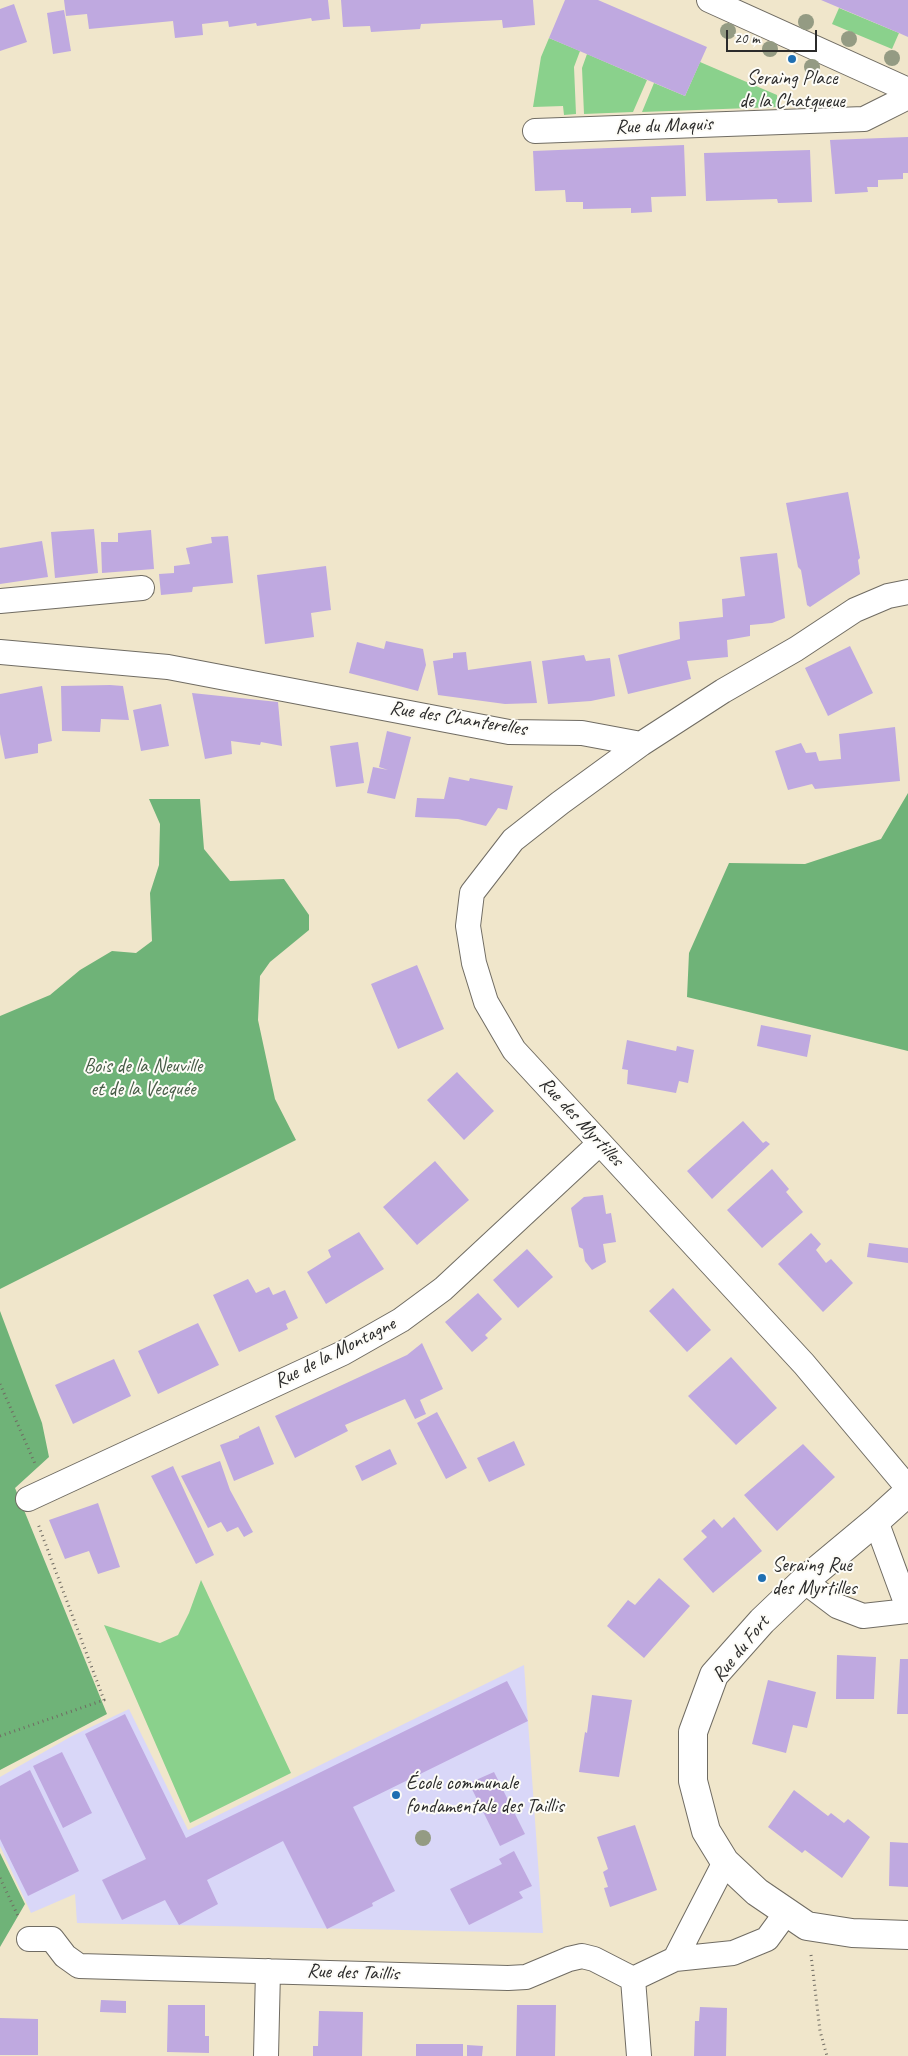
<!DOCTYPE html>
<html>
<head>
<meta charset="utf-8">
<style>
  body { margin:0 }
  #map { position:relative; width:908px; height:2056px; overflow:hidden; background:#f0e6cb; font-family:Caveat,sans-serif }
  canvas { display:block }
  .scale { position:absolute; left:726px; top:30px; width:91px; height:22px; box-sizing:border-box; border:2px solid #2b2b2b; border-top:0; padding-left:6px; font-size:15px; line-height:18px; white-space:nowrap; color:#2b2b2b; -webkit-text-stroke:4px #fdfcf7; paint-order:stroke }
</style>
</head>
<body>
<div id="map">
<canvas width="908" height="2056"></canvas>
<div class="scale">20 m</div>
</div>
<script>
const g = document.querySelector('canvas').getContext('2d');
g.lineJoin = 'round';
function fill(path, color) { g.fillStyle = color; g.fill(path, 'evenodd'); }
const toPath = rows => new Path2D(rows.map(r => 'M' + r).join(''));
function stroke(path, color, width, dash) { g.strokeStyle = color; g.lineWidth = width; g.lineCap = dash ? 'butt' : 'round'; g.setLineDash(dash || []); g.stroke(path); }
function label(font, color, halo, rows, align = 'center') {
  g.font = font + ' Caveat,sans-serif'; g.lineWidth = 4; g.setLineDash([]); g.textBaseline = 'middle'; g.strokeStyle = halo; g.fillStyle = color; for (const [text, x, y, turn = 0] of rows) {
    g.save(); g.translate(x, y); g.rotate((+turn || 0) * Math.PI / 180); g.textAlign = isNaN(turn) ? turn : align; if (halo) g.strokeText(text, 0, 0); g.fillText(text, 0, 0); g.restore();
  }
}
fill(toPath([
  [524,1665,543,1933,77,1923,75,1894,31,1913,0,1846,0,1777,72,1736,129,1709,188,1830]
]), '#d9d7f8');
fill(toPath([
  [839,8,899,33,892,49,832,24],
  [549,38,580,51,574,67,576,114,564,115,563,106,533,107,541,57],
  [587,54,647,80,633,112,584,114,582,68],
  [700,62,777,95,777,107,642,112,654,83,685,96],
  [201,1580,291,1773,190,1823,104,1625,160,1643,178,1635,189,1613]
]), '#8ad18c');
fill(toPath([
  [908,793,908,1051,687,997,689,953,729,863,805,864,881,839],
  [149,799,200,799,204,849,230,881,284,879,309,915,309,930,270,962,260,976,258,1020,275,1099,296,1140,0,1289,0,1016,50,995,80,970,112,951,136,953,152,941,150,893,159,865,160,824],
  [0,1311,42,1423,49,1457,15,1488,107,1714,0,1770],
  [0,1853,25,1904,0,1947]
]), '#6fb378');
fill(toPath([
  [64,0,328,0,330,19,312,21,311,18,257,26,256,23,229,27,228,21,202,24,203,35,175,38,173,21,89,29,87,14,66,16],
  [341,0,533,0,535,25,503,28,502,20,421,24,420,29,371,32,370,26,343,27],
  [565,0,598,0,707,47,685,96,549,38],
  [821,0,908,0,908,37,899,33],
  [14,4,27,42,0,51,0,9],
  [64,10,71,51,53,54,47,13],
  [908,137,908,173,903,173,903,179,878,180,878,187,867,187,868,192,835,194,830,140],
  [684,145,686,196,651,197,652,212,631,213,631,208,583,209,583,202,566,202,565,190,535,191,533,151],
  [810,150,812,202,778,203,777,199,706,201,704,153],
  [848,492,860,558,858,560,860,574,810,607,807,605,801,570,798,567,786,503],
  [94,529,98,573,55,578,51,532],
  [151,530,154,569,102,573,101,542,118,542,118,533],
  [228,536,233,583,193,587,192,592,161,595,159,574,174,573,174,566,190,564,186,548,212,543,211,537],
  [42,541,48,577,0,584,0,548],
  [777,553,785,618,772,623,750,625,750,636,727,640,728,657,687,661,691,679,628,694,618,655,680,639,679,622,723,617,722,599,745,596,740,557],
  [326,566,331,610,311,613,314,637,265,644,257,575],
  [386,641,423,649,426,665,418,691,349,673,357,642,384,649],
  [850,646,873,693,828,716,805,668],
  [466,652,468,670,531,661,537,703,505,704,438,695,433,661,453,658,453,653],
  [584,655,586,661,610,658,615,696,591,701,548,704,542,661],
  [110,685,123,686,129,720,101,719,100,732,62,731,61,686],
  [42,686,52,741,38,744,38,753,5,759,0,734,0,694],
  [192,693,278,702,282,746,261,742,260,745,231,741,232,754,205,759],
  [161,704,169,746,141,751,133,710],
  [895,727,900,781,815,789,812,784,788,790,775,751,801,743,806,753,816,752,819,761,841,759,839,734],
  [387,731,411,737,395,799,367,793,373,767,388,770,379,767],
  [358,742,364,783,336,787,330,746],
  [449,777,469,781,470,778,513,786,507,810,498,808,486,826,458,819,415,817,417,798,444,799],
  [417,965,444,1029,398,1049,371,984],
  [761,1025,811,1035,807,1057,757,1046],
  [627,1040,676,1051,677,1046,694,1050,688,1083,679,1081,676,1093,627,1084,628,1070,622,1069],
  [457,1072,494,1111,464,1140,427,1100],
  [743,1121,763,1143,766,1141,770,1144,712,1199,687,1171],
  [435,1161,469,1200,417,1245,383,1207],
  [772,1169,789,1189,786,1192,803,1212,762,1248,727,1210],
  [603,1195,606,1214,611,1213,616,1242,603,1244,606,1262,592,1270,585,1261,583,1249,579,1247,571,1208,584,1197],
  [359,1232,384,1269,326,1304,307,1272,331,1257,328,1250],
  [811,1233,821,1244,816,1250,826,1263,831,1259,853,1283,823,1312,778,1264],
  [869,1243,908,1248,908,1263,867,1257],
  [527,1249,553,1277,518,1308,493,1280],
  [248,1279,256,1293,269,1287,273,1295,285,1290,298,1318,286,1324,288,1329,239,1352,213,1295],
  [673,1288,711,1330,687,1352,649,1311],
  [478,1293,502,1319,485,1335,488,1338,472,1352,445,1322],
  [198,1323,219,1365,158,1394,138,1351],
  [422,1343,443,1389,420,1400,426,1414,415,1419,405,1399,345,1425,348,1431,295,1458,275,1416,407,1355],
  [731,1357,777,1408,736,1445,688,1396],
  [114,1359,131,1396,73,1424,55,1385],
  [437,1412,467,1468,446,1479,417,1423],
  [259,1426,274,1464,234,1481,220,1445,239,1438,239,1436],
  [514,1441,525,1465,489,1482,477,1458],
  [803,1444,835,1477,777,1531,744,1495],
  [390,1449,397,1464,362,1481,355,1466],
  [220,1461,230,1490,253,1532,244,1537,238,1527,227,1532,221,1522,208,1528,181,1476],
  [173,1466,214,1555,196,1564,151,1476],
  [98,1503,120,1567,98,1574,89,1551,65,1559,49,1520],
  [734,1517,762,1551,713,1593,683,1559,707,1537,701,1531,714,1519,722,1528],
  [659,1578,690,1606,644,1658,607,1626,628,1600,635,1605],
  [837,1655,876,1657,874,1699,836,1699],
  [900,1659,908,1659,908,1714,897,1714],
  [768,1680,816,1692,807,1728,793,1725,786,1753,752,1744],
  [507,1681,528,1721,353,1807,395,1891,372,1903,373,1906,327,1929,283,1841,207,1880,218,1904,179,1925,165,1900,122,1920,102,1880,146,1859,85,1734,125,1714,186,1838],
  [592,1695,632,1700,619,1777,579,1772,585,1732,587,1733],
  [62,1752,92,1813,63,1828,33,1766],
  [30,1770,79,1871,28,1896,0,1839,0,1786],
  [494,1772,525,1834,500,1846,469,1783],
  [794,1790,828,1816,831,1813,844,1823,848,1819,870,1837,842,1878,805,1850,802,1853,768,1827],
  [635,1825,657,1890,610,1907,604,1888,608,1887,603,1872,608,1869,597,1837],
  [890,1842,908,1843,908,1887,889,1886],
  [514,1851,532,1886,519,1892,523,1898,469,1925,450,1889,502,1864,499,1859],
  [101,2000,126,2001,126,2013,100,2012],
  [168,2005,205,2005,205,2036,209,2036,209,2053,167,2052],
  [517,2005,556,2005,555,2056,516,2056],
  [700,2007,727,2008,726,2056,694,2056,695,2021,699,2021],
  [319,2011,363,2012,362,2056,313,2056,313,2046,318,2046],
  [0,2018,38,2019,38,2055,0,2055],
  [416,2044,463,2044,463,2056,416,2056],
  [467,2045,483,2046,482,2056,467,2056]
]), '#bfa9e0');
const street = toPath([
  [709,0,908,90],
  [535,131,864,119,908,97],
  [908,592,888,596,855,610,796,649,723,691,641,744,560,803,513,840,472,893,468,926,474,963,486,1002,514,1050,804,1364,908,1488],
  [0,601,142,588],
  [0,652,168,667,509,732,582,733,641,744],
  [28,1499,343,1353,401,1320,443,1289,600,1143],
  [876,1521,908,1608],
  [804,1581,837,1606,863,1616,908,1611],
  [29,1939,52,1939,65,1956,79,1966,508,1978,526,1977,569,1959,582,1956,594,1959,633,1979],
  [675,1959,725,1862],
  [633,1979,675,1959,733,1953,767,1939,786,1913],
  [633,1979,639,2056],
  [266,2056,268,1971]
]);
const secondary = toPath([
  [908,1492,876,1521,804,1581,762,1621,714,1675,693,1732,693,1781,706,1831,725,1862,757,1892,807,1926,852,1933,908,1935]
]);
stroke(street, '#706c63', 26);
stroke(secondary, '#706c63', 30);
stroke(toPath([
  [0,1384,36,1466],
  [0,1736,104,1700,38,1524],
  [0,1878,18,1916],
  [811,1955,820,2031,827,2056]
]), '#706c63', 3, [1, 4]);
stroke(street, '#fff', 24);
stroke(secondary, '#fff', 28);
g.fillStyle = '#949b83';
for (const [x, y] of [
  [806,22],
  [728,31],
  [849,39],
  [770,49],
  [892,58],
  [812,67],
  [423,1838]
]) { g.beginPath(); g.arc(x, y, 8, 0, 2 * Math.PI); g.fill(); }
for (const [x, y, r, color] of [
  [792,59,5,"#1f6fb2"],
  [762,1578,5,"#1f6fb2"],
  [396,1795,5,"#1f6fb2"]
]) { const dot = new Path2D(); dot.arc(x, y, r, 0, 2 * Math.PI); g.fillStyle = color; g.fill(dot); stroke(dot, '#fdfcf7', 2); }
label('20px', '#2b2b2b', '#fdfcf7', [
  ["Seraing Place",792,79,"center"],
  ["de la Chatqueue",792,102,"center"],
  ["Seraing Rue",772,1566],
  ["des Myrtilles",772,1589],
  ["École communale",406,1784],
  ["fondamentale des Taillis",406,1807]
], 'left');
label('20px', '#2b2b2b', '#fdfcf7', [
  ["Rue du Maquis",664,126,-2],
  ["Rue des Chanterelles",458,719,9],
  ["Rue des Myrtilles",581,1122,47],
  ["Rue de la Montagne",335,1353,-27],
  ["Rue du Fort",741,1649,-51],
  ["Rue des Taillis",353,1973,2]
]);
label('20px', '#485d48', '#fdfcf7', [
  ["Bois de la Neuville",143,1067],
  ["et de la Vecquée",143,1090]
]);
</script>
</body>
</html>
